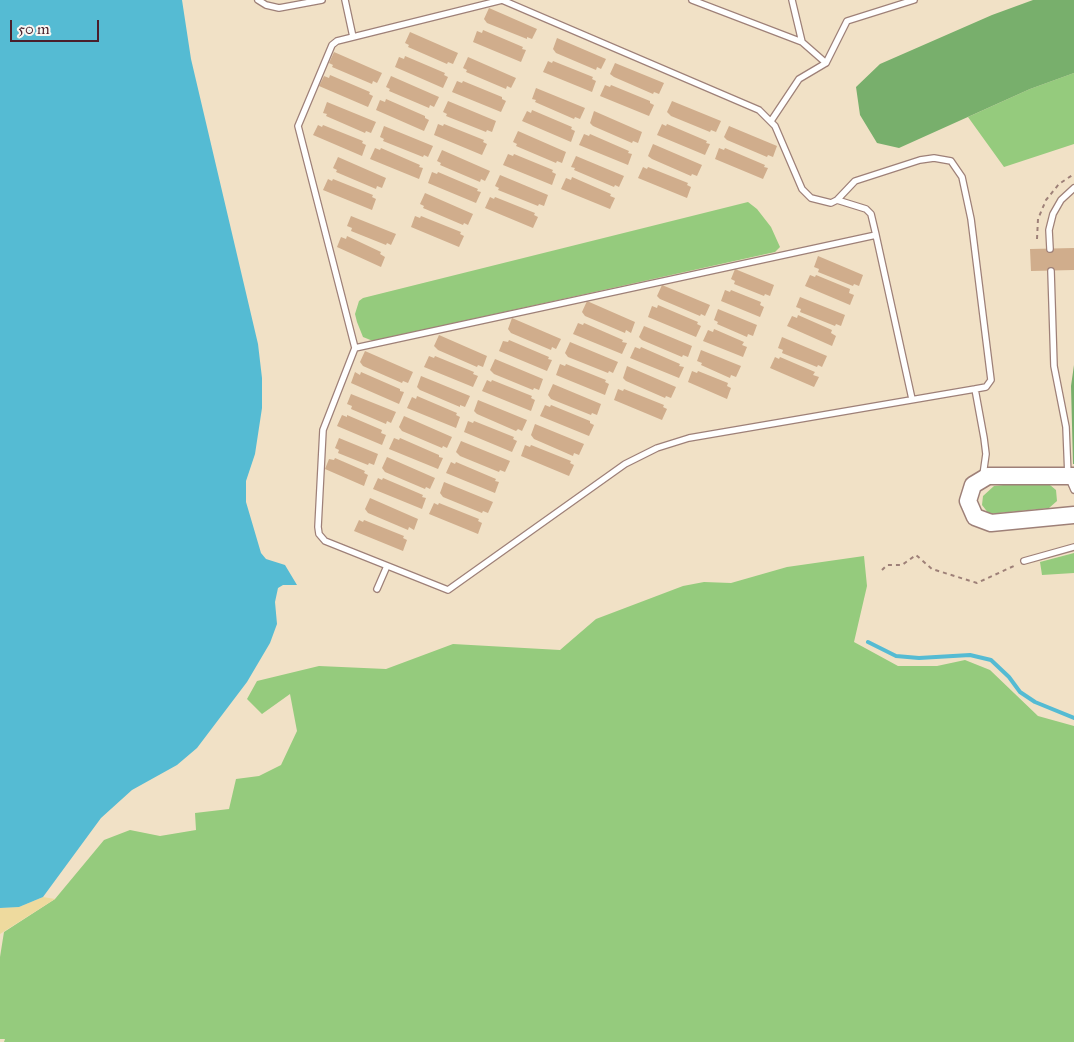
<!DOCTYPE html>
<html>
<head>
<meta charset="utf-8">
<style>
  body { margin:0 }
  #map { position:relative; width:1074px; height:1042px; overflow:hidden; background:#f1e1c6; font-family:"IM FELL Great Primer",serif }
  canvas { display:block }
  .scale { position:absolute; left:10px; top:20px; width:89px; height:22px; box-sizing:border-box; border:2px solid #4a1f2b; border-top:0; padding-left:6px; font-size:15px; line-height:18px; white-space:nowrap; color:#4a1f2b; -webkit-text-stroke:4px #f6f6f2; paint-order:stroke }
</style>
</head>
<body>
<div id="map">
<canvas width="1074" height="1042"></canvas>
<div class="scale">50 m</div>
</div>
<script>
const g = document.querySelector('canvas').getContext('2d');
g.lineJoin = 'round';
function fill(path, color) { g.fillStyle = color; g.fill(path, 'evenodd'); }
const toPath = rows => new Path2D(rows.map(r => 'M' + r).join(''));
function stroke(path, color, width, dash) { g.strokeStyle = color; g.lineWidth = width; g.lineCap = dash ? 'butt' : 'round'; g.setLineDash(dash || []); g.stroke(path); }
fill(toPath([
  [1074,73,1074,144,1004,167,968,117,1030,89],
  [748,202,757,209,771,227,780,247,775,252,373,341,363,337,357,322,355,314,359,301,363,298],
  [1003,485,1050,485,1056,490,1057,501,1049,508,989,514,982,505,983,496,994,486],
  [1074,553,1074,573,1042,575,1040,562],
  [864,556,867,586,854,642,898,666,937,666,965,660,990,670,1038,716,1074,726,1074,1042,4,1042,5,1039,0,1039,0,957,4,932,55,899,104,840,130,830,160,836,196,830,195,813,229,809,236,779,259,776,281,765,297,731,290,694,262,714,247,699,257,681,319,666,386,669,453,644,560,650,596,619,683,586,704,582,731,583,787,567]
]), '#95cb7d');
fill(toPath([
  [1033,0,1074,0,1074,73,1030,89,899,148,877,143,860,115,856,87,880,64,992,15],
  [1074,365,1074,464,1073,464,1071,386]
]), '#78af6c');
fill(toPath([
  [43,897,55,899,0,934,0,908,19,907]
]), '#eeda9e');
fill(toPath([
  [0,0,182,0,191,59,258,344,262,378,262,408,255,454,246,481,246,502,261,553,266,559,285,565,297,585,283,585,278,588,275,602,277,624,270,643,247,682,197,748,177,765,132,790,101,818,43,897,19,907,0,908]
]), '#55bbd3');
stroke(toPath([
  [868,642,896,656,919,658,970,655,991,660,1009,677,1020,692,1035,702,1074,718]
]), '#55bbd3', 4);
fill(toPath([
  [489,8,537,29,532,39,527,37,527,39,487,23,484,19],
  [483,30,523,47,522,49,526,50,521,62,473,42,477,31,482,33],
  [410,32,458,53,453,64,448,62,447,64,408,47,409,45,405,43],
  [557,38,606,59,601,69,597,67,596,70,556,53,553,49],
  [334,52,382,73,377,83,373,81,372,84,332,67,333,65,329,63],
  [405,56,445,73,444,75,448,77,443,88,395,67,399,57,404,59],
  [468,57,516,78,511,88,507,86,506,89,466,72,467,70,463,68],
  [548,61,552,63,553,61,593,77,592,79,596,81,592,92,543,72],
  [615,63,664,83,659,94,654,92,653,94,614,77,610,74],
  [330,75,370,92,369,94,373,96,368,107,319,86,324,76,329,78],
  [391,76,439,97,434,107,430,105,429,108,389,91,390,89,386,87],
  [457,81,462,83,463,81,502,97,502,99,506,101,501,112,452,92],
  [605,85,610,87,611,85,650,101,650,103,654,105,649,116,600,96],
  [536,88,585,108,580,119,575,117,574,119,535,102,536,100,532,99],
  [386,99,425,116,425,118,429,120,424,131,376,110,380,100,385,102],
  [448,101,496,121,492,132,487,130,486,132,446,116,447,114,443,112],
  [672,101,721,121,716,132,711,130,710,132,671,116,667,112],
  [327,102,376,122,371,133,366,131,365,133,326,116,327,114,323,113],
  [532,110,572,127,571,129,575,131,571,142,522,121,527,111,531,113],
  [594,111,642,132,638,143,633,141,632,143,593,126,590,123],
  [438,124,443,126,444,124,484,140,483,142,487,144,482,155,434,135],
  [662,124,666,126,667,124,707,141,706,143,710,144,705,155,657,135],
  [318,125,322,127,323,125,363,141,362,143,366,145,362,156,313,135],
  [384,126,433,146,428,157,424,155,423,157,383,141,384,139,380,137],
  [729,126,777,146,773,157,768,155,767,157,727,140,724,137],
  [518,131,566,152,562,163,557,161,556,163,516,146,517,144,513,142],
  [584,134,589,136,590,134,629,151,628,153,632,154,628,165,579,145],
  [653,144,702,165,697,176,692,174,691,176,652,159,648,156],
  [375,148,380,150,381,148,420,165,419,167,423,168,419,179,370,159],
  [719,148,724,150,725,148,765,165,764,167,768,168,763,179,715,159],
  [442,150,490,171,485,181,481,179,480,182,440,165,441,163,437,161],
  [508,154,513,156,514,154,553,170,552,172,556,174,552,185,503,165],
  [576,156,624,176,619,187,615,185,614,187,574,170,575,168,571,167],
  [338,157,386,178,382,188,377,186,376,189,336,172,337,170,333,168],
  [643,167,647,169,648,167,688,183,687,185,691,187,687,198,638,178],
  [432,172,437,174,438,172,478,189,477,191,481,192,476,203,428,183],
  [500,175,548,195,544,206,539,204,538,206,498,190,499,188,495,186],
  [572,177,611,194,610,196,615,198,610,209,561,189,566,178,571,180],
  [328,179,332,181,333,179,373,195,372,197,376,199,372,210,323,190],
  [425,193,473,214,468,225,464,223,463,225,423,208,424,206,420,204],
  [490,197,494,199,495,197,535,213,534,215,538,217,533,228,485,208],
  [351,216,396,234,391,245,387,243,386,245,351,231,352,228,347,226],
  [415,216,420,218,421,216,461,232,460,234,464,236,459,247,411,227],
  [347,236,381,252,380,254,385,257,381,267,337,247,341,237,346,239],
  [1074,248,1074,270,1031,271,1030,249],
  [818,256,863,275,859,286,854,284,853,286,818,272,819,269,814,267],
  [735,269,774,285,770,296,765,294,764,296,734,284,735,281,731,279],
  [810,275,815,277,816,275,850,289,849,293,854,295,850,305,805,286],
  [662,285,710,305,705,316,701,314,700,316,660,299,657,296],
  [725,290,730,292,731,290,761,302,760,305,764,307,760,317,721,301],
  [800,297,845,315,841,326,836,324,835,326,800,312,801,309,796,307],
  [587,301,635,322,631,333,626,330,625,333,585,316,582,312],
  [658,305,698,322,697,324,701,326,696,337,648,317,652,306,657,308],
  [718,309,757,325,753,336,748,334,747,337,717,324,718,322,714,320],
  [798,315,832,330,831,333,836,336,832,346,787,326,792,316,797,318],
  [512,318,561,339,556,349,552,347,551,350,511,333,508,329],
  [578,323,583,325,584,323,623,340,622,342,627,343,622,354,573,334],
  [644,326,692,346,688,357,683,355,682,357,642,340,639,337],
  [714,329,744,342,742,345,747,347,743,357,703,341,708,330,713,332],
  [439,335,487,356,483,367,478,365,477,367,438,350,434,346],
  [782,337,827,356,822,367,818,365,817,367,782,353,783,350,778,348],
  [509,340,549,357,548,359,552,360,547,371,499,351,503,341,508,342],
  [570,342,618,362,613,373,609,371,608,373,568,357,565,353],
  [635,347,640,349,641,347,680,364,679,366,684,367,679,378,630,358],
  [701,350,741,366,736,377,731,375,730,378,701,365,702,363,697,361],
  [365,351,413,372,408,383,403,381,402,383,363,366,360,362],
  [429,356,434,358,435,356,474,372,473,374,478,376,473,387,424,367],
  [775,357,779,359,780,357,815,372,813,375,819,377,814,387,770,368],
  [495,359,543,379,539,390,534,388,533,390,494,374,490,370],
  [560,364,565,366,566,364,606,380,605,382,609,384,605,395,556,375],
  [627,366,676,387,671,398,666,396,665,398,626,381,623,378],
  [692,371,697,373,698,371,728,383,727,386,731,388,727,399,688,382],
  [355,372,360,375,361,372,400,389,400,391,404,392,399,404,351,383],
  [421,376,470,396,465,407,460,405,460,407,420,390,417,387],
  [487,380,491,382,492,380,532,396,531,398,535,400,531,411,482,391],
  [553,384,601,404,597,415,592,413,591,415,551,399,548,395],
  [618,389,623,391,624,389,664,405,663,407,667,409,662,420,614,400],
  [351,394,396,412,391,423,387,421,386,424,351,409,352,406,347,404],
  [417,396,457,413,456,415,460,417,456,428,407,408,412,397,416,399],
  [478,400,527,420,522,431,518,429,516,431,477,414,474,411],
  [545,405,550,407,551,405,590,421,590,423,594,425,589,436,540,416],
  [342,415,347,417,347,415,382,430,381,433,386,435,382,445,337,426],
  [404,416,452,437,447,448,443,446,442,448,402,431,399,427],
  [468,421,473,423,474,421,514,437,513,439,517,441,512,452,464,432],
  [535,424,584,444,579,455,574,453,573,456,534,439,531,435],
  [339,438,378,454,374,465,369,463,368,465,338,453,339,450,335,448],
  [394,438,399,440,400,438,439,455,439,457,443,458,438,469,389,449],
  [461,441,510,461,505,472,500,470,499,472,460,456,456,452],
  [525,445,530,447,531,445,571,461,570,463,574,465,569,476,521,456],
  [387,457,435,478,430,489,426,487,425,489,385,472,382,468],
  [335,458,365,471,364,473,368,475,364,486,325,469,329,459,334,460],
  [451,462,455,464,456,462,496,479,495,481,499,482,495,493,446,473],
  [378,478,382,480,383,478,423,495,422,497,426,498,422,509,373,489],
  [444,482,493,502,488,513,483,511,482,513,443,497,440,493],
  [370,498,418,519,414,530,409,527,408,530,368,513,365,509],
  [434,503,438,505,439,503,479,519,478,521,482,523,478,534,429,514],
  [359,520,363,522,364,520,404,536,403,538,407,540,403,551,354,531]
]), '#d0ad8c');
const service = toPath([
  [258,0,266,5,279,8,322,0],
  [345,0,353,37],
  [692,0,802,42],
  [792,0,802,42,826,63],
  [771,121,799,79,826,63,847,21,914,0],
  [837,200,866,209,871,214,876,235],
  [1050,249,1049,230,1053,214,1061,200,1074,188],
  [1051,271,1054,366,1066,427,1068,476,1074,490],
  [355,348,876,235,912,399],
  [975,389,689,438,657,448,625,464,448,590,325,541,319,534,318,527,323,430,355,348,298,126,332,45,337,41,502,0,759,110,775,126,802,189,811,198,831,203,837,200,855,181,920,160,934,158,951,161,962,177,971,219,991,380,986,387,975,389,984,438,986,454,983,475],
  [1024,561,1074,547],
  [377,589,387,566]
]);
const secondary = toPath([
  [1074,476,988,476,973,485,968,501,975,517,991,523,1074,515]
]);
stroke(service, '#9e8078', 8);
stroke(secondary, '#9e8078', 19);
stroke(toPath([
  [1037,239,1038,219,1046,200,1059,184,1074,174],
  [882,570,887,565,902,565,916,555,932,569,977,583,1016,565]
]), '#9e8078', 2, [4, 4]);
stroke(service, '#fff', 5.5);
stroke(secondary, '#fff', 16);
</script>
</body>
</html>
